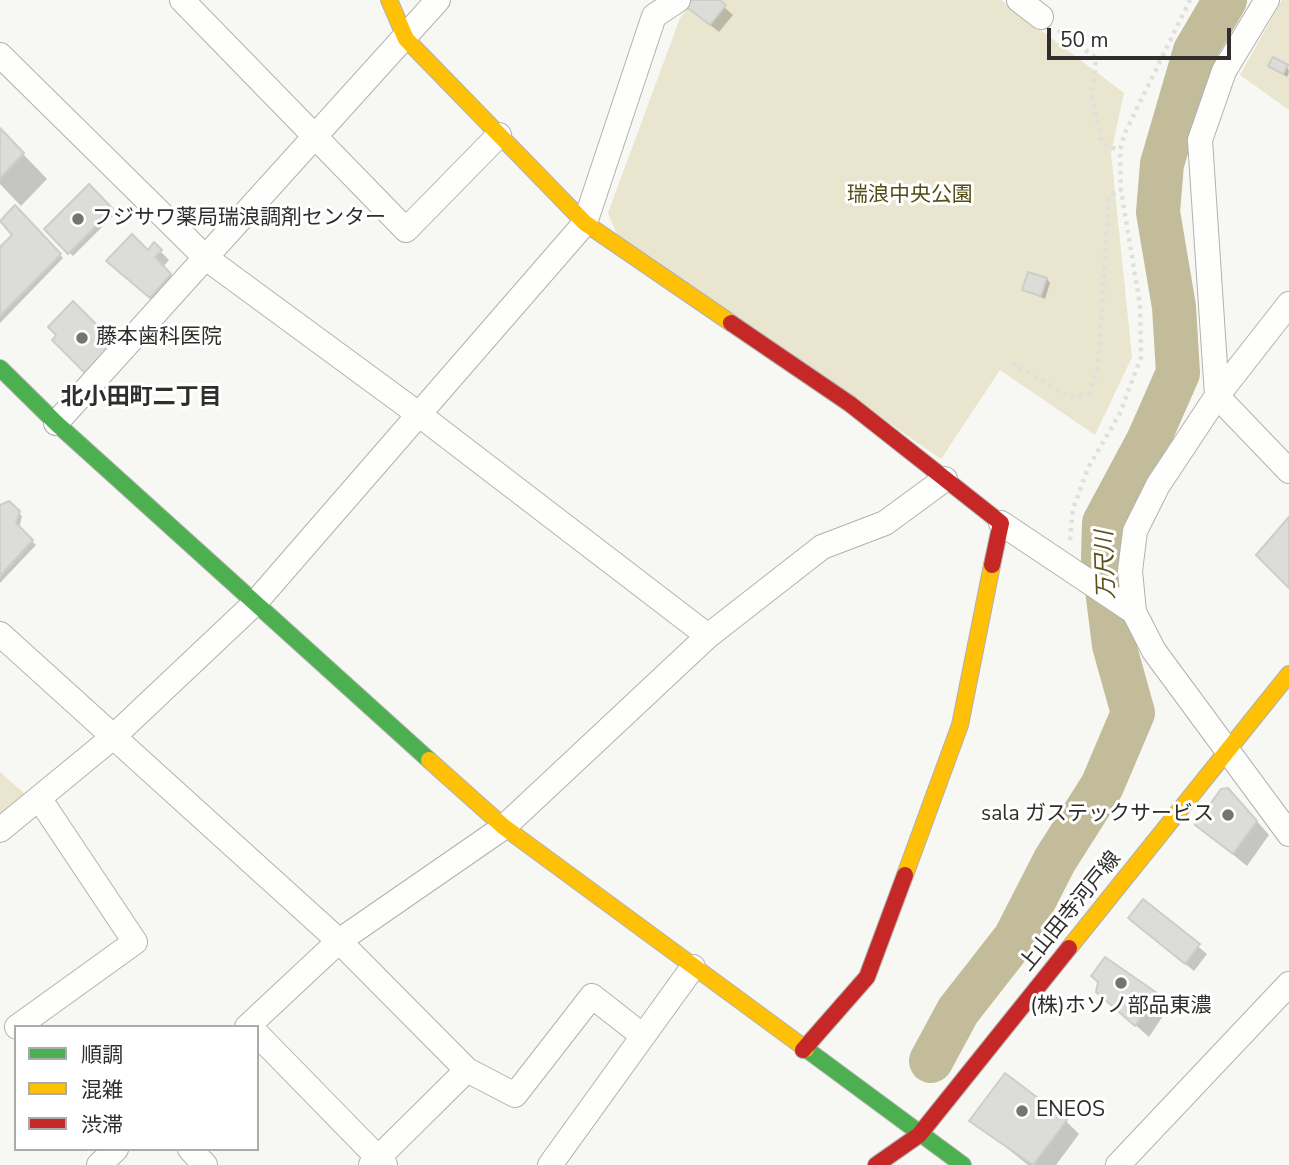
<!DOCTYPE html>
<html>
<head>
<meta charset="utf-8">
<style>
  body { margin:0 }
  #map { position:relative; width:1289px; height:1165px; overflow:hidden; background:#f7f7f3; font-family:"Nunito Sans","Noto Sans JP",sans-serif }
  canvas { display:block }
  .legend { position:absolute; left:14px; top:1025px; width:245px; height:126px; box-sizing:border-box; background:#fff; border:2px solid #acabab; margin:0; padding:9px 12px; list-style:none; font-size:21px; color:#2f2e2c }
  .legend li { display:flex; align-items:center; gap:14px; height:35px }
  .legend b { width:35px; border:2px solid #acabab }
  .scale { position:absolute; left:1047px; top:28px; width:184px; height:32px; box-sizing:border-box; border:4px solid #2f2e2c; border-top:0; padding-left:9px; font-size:21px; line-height:24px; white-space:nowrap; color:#2f2e2c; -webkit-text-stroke:5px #fff; paint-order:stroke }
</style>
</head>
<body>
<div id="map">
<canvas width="1289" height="1165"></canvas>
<ul class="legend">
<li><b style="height:9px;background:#4caf50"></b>順調</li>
<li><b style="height:9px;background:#ffc107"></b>混雑</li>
<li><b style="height:9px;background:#c62828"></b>渋滞</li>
</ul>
<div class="scale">50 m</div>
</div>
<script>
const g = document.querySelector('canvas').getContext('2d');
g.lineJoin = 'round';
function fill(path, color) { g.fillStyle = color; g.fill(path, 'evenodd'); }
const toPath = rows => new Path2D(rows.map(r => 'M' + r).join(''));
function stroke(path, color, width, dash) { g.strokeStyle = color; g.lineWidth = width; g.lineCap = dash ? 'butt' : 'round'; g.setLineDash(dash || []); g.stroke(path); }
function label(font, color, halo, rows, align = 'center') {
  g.font = font + ' "Nunito Sans","Noto Sans JP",sans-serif'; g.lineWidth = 6; g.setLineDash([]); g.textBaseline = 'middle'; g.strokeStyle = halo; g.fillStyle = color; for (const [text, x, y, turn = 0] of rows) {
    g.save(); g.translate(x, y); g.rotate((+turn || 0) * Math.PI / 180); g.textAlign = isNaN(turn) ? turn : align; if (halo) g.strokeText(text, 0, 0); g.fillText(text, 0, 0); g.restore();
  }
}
fill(toPath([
  [695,0,1001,0,1124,93,1111,153,1132,357,1095,435,1000,370,941,459,617,234,608,213,680,18],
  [1282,0,1289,0,1289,110,1240,75],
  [0,772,34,802,0,830]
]), '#e9e5cf');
fill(toPath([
  [716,0,733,15,719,32,695,13],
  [1270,66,1287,66,1289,72,1287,77],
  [0,130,47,179,21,206,0,184],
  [89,187,115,214,73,256,46,229],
  [15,208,63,258,0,323,0,250,14,235],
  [154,245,169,260,163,267,178,284,159,305,117,269,148,252],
  [1047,279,1050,283,1045,299,1024,290],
  [8,503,22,516,19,528,36,545,0,583,0,507],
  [1241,803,1269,835,1247,866,1197,825],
  [1144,901,1207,954,1194,971,1139,926],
  [1098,992,1156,994,1169,1007,1149,1037],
  [972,1120,1066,1121,1079,1134,1056,1165,1028,1165]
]), '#0003');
stroke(toPath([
  [931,1061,958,1011,1015,938,1055,860,1102,786,1133,713,1114,645,1103,558,1104,523,1148,441,1178,373,1174,307,1158,212,1162,164,1195,51,1225,0]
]), '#c2bc9a', 44);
const building = toPath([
  [688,0,719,0,726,5,710,25,684,5,688,0],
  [1273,57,1288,65,1283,74,1268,66,1273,57],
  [0,128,24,153,0,178,0,128],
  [89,184,113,209,68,254,44,229,89,184],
  [15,205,61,254,0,316,0,247,12,235,0,221,15,205],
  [132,234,148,250,154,242,162,250,155,257,171,274,150,298,106,261,132,234],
  [1028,272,1047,278,1041,296,1022,290,1028,272],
  [73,301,115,343,85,373,52,340,56,335,48,327,73,301],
  [9,501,20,511,16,523,33,540,0,576,0,505,9,501],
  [1289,517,1289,588,1256,555,1289,517],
  [1228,788,1257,821,1233,854,1195,825,1221,789,1228,788],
  [1143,899,1200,944,1185,964,1128,918,1143,899],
  [1105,957,1157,993,1135,1026,1096,992,1098,982,1091,976,1105,957],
  [1005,1073,1067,1120,1033,1165,969,1121,1005,1073]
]);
fill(building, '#dcdcd9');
stroke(building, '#cdcdca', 2);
const street = toPath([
  [182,0,406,230,499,135],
  [1019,0,1041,17],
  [1267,0,1224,71,1200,140,1217,396,1289,471],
  [0,55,206,258,421,416,708,636],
  [1289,304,1217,396,1158,485,1135,531,1130,571,1134,612,1154,651,1289,834],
  [56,423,438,0],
  [1001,523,1134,612],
  [0,634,339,941,467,1070,371,1165],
  [0,830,112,738,255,603,585,223,654,16,678,0],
  [17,1027,135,942,39,798],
  [247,1027,339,941,504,827,708,636,822,547,885,523,945,479],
  [257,1034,385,1165],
  [467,1070,515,1095,592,996,643,1036],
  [190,1149,205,1165],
  [99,1165,116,1149],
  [550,1165,693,967],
  [1118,1165,1289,984]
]);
const fast = toPath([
  [0,368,56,423,429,760],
  [806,1049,963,1165]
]);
const slow = toPath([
  [389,0,406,39,585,223,731,323],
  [429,760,504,827,806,1049],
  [905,875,960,725,992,565],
  [1069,948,1289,674]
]);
const jam = toPath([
  [731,323,850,404,1001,523,992,565],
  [803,1050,867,977,905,875],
  [876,1165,919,1135,1069,948]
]);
stroke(street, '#b1b1ae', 26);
stroke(fast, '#b1b1ae', 18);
stroke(slow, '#b1b1ae', 18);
stroke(jam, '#b1b1ae', 18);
stroke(toPath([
  [1058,30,1096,58,1092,98,1102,143,1120,151],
  [1012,363,1070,397,1089,393,1098,367,1109,196,1121,190],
  [1070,540,1073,509,1088,468,1120,413,1141,357,1140,305,1121,190,1120,151,1124,135,1190,0]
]), '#dfdfde', 4.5, [3.5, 5]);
stroke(street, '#fefefd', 24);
stroke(fast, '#4caf50', 16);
stroke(slow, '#ffc107', 16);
stroke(jam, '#c62828', 16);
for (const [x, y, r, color] of [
  [78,219,7,"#757472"],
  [82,338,7,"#757472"],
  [1228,815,7,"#757472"],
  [1121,983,7,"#757472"],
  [1022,1111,7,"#757472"]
]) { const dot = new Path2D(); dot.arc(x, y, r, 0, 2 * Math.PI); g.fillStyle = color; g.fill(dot); stroke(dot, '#fff', 2.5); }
label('21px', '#574c14', '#fff', [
  ["瑞浪中央公園",910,196]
]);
label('21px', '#2f2e2c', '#fff', [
  ["フジサワ薬局瑞浪調剤センター",92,219],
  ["藤本歯科医院",96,338],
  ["sala ガステックサービス",1214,815,"right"],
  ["(株)ホソノ部品東濃",1121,1007,"center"],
  ["ENEOS",1036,1111]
], 'left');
label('21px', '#2f2e2c', '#fff', [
  ["上山田寺河戸線",1071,912,-51]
]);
label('bold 23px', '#2f2e2c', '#fff', [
  ["北小田町二丁目",141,398]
]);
label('italic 23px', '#5c511a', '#fff', [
  ["万尺川",1107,565,-92]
]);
</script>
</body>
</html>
